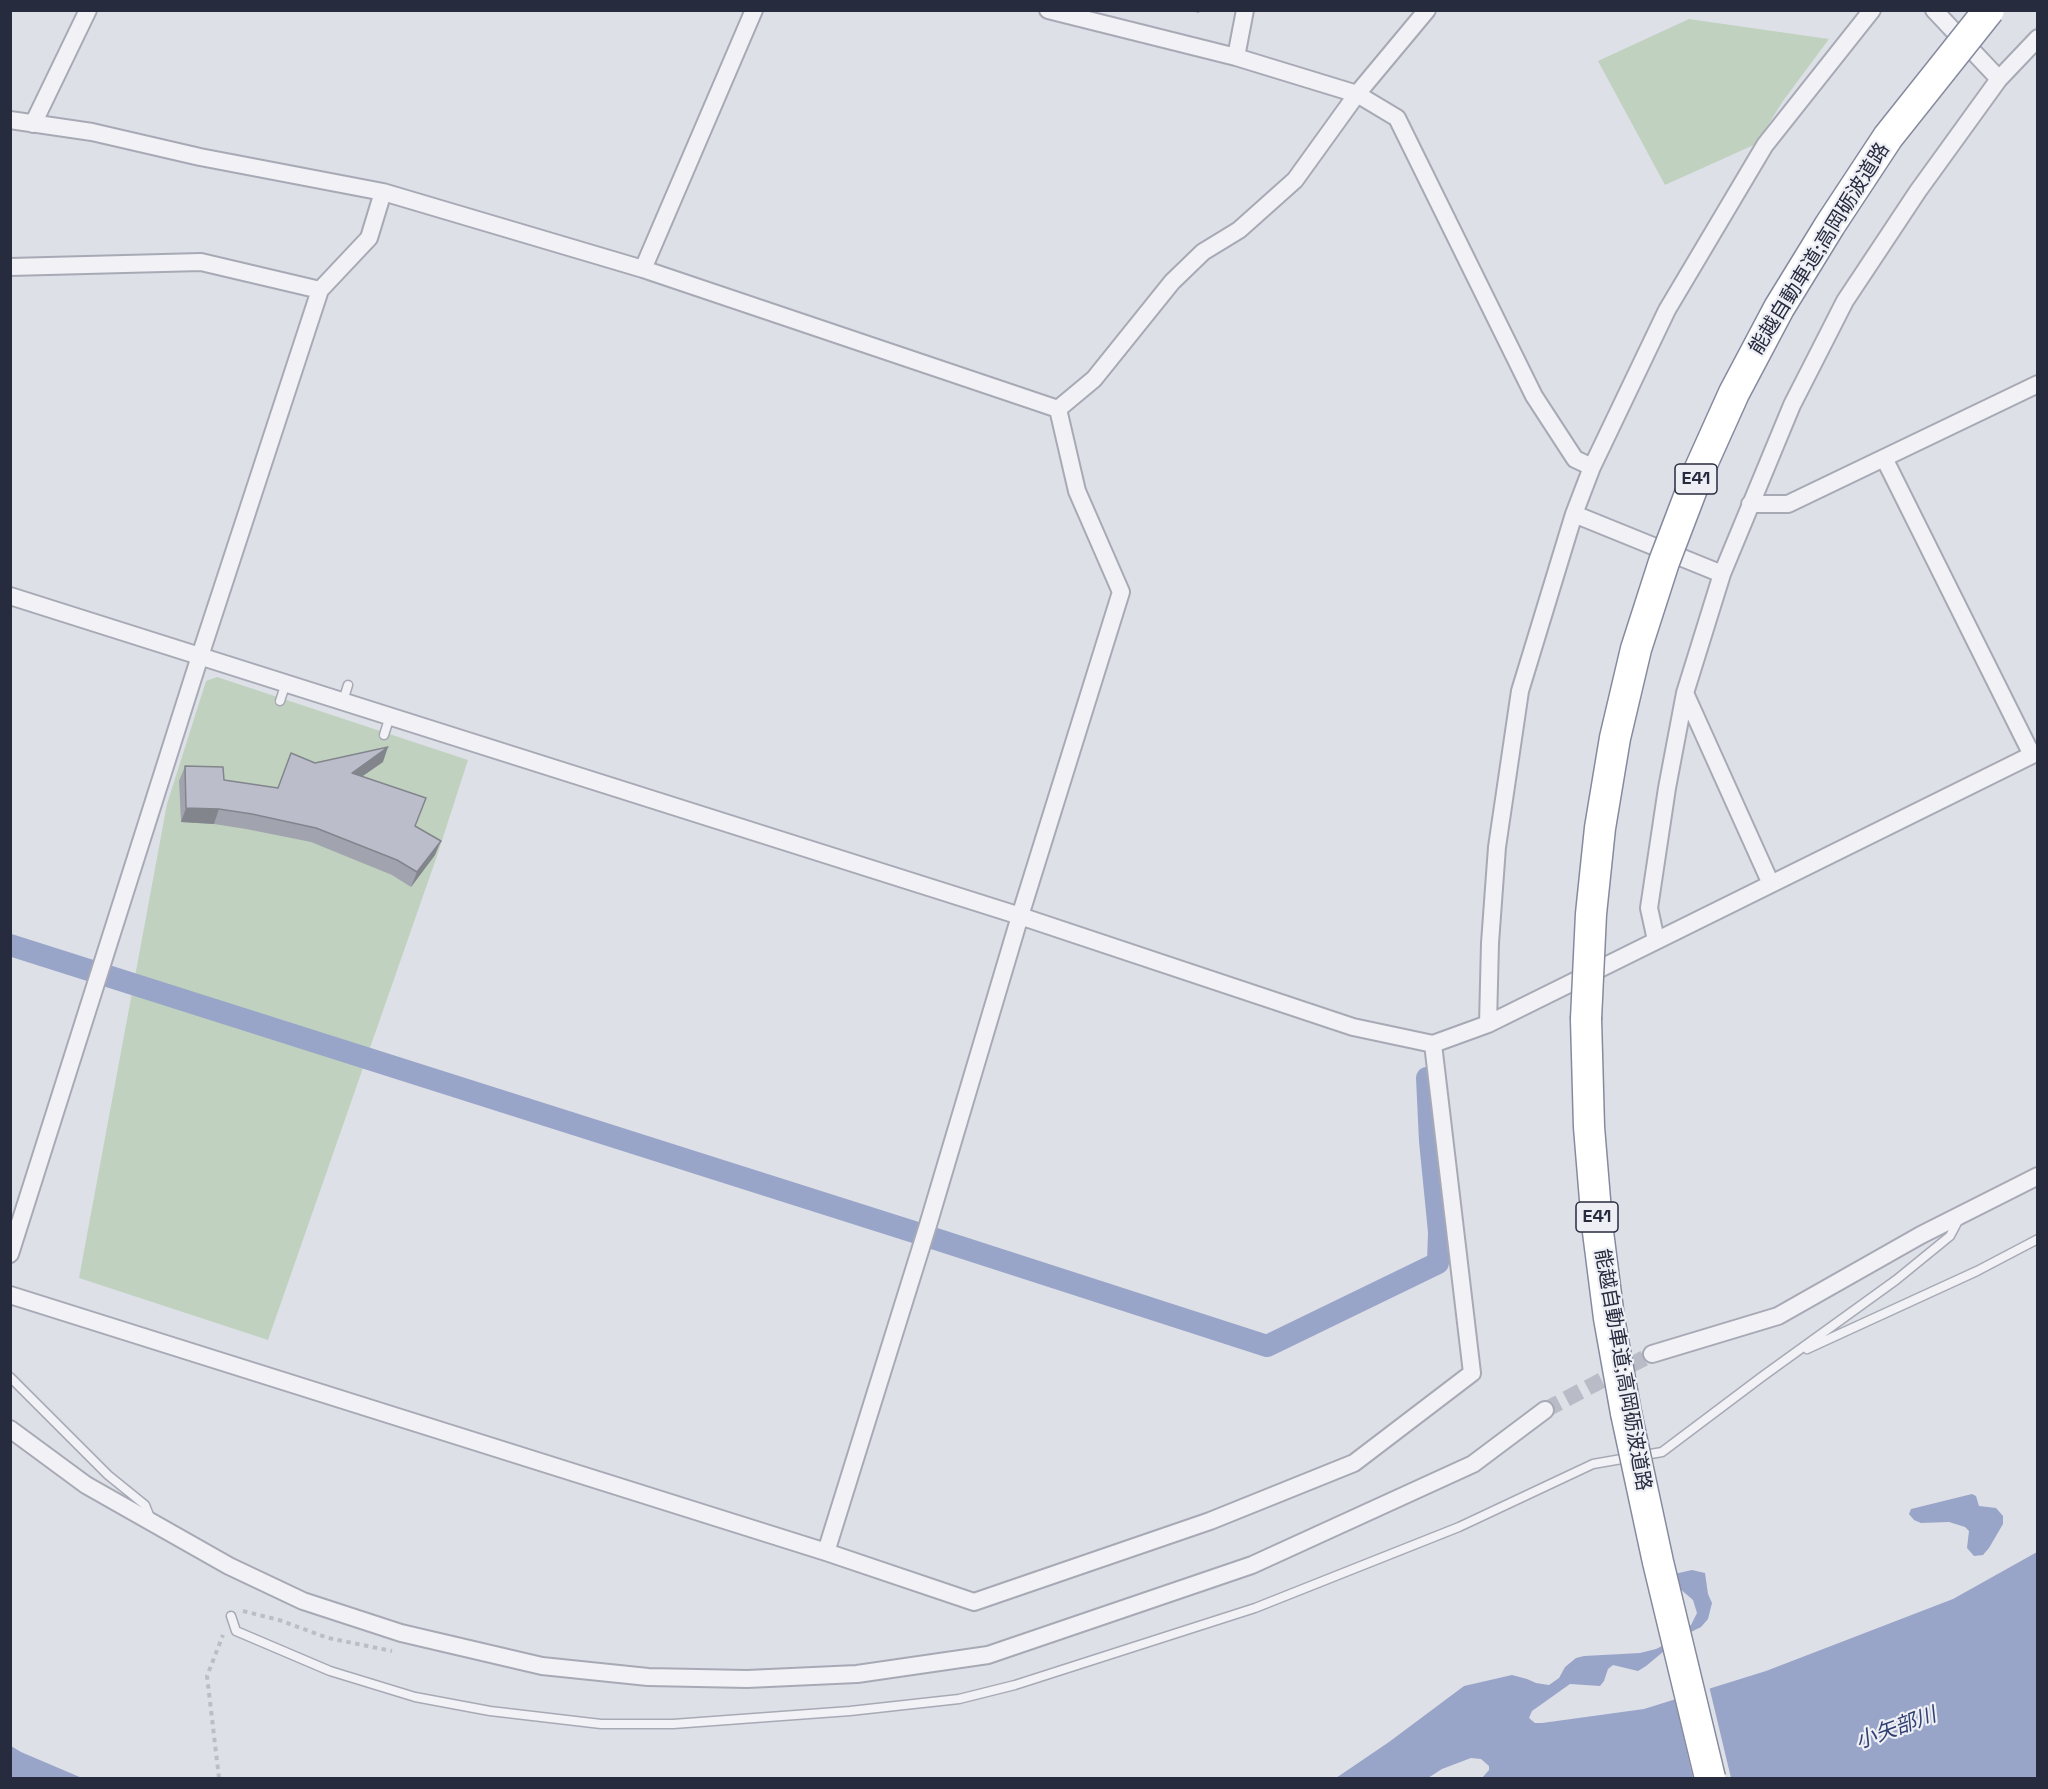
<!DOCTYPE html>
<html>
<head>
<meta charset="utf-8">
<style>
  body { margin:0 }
  #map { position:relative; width:2048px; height:1789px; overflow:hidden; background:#dee0e8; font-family:"Space Grotesk",sans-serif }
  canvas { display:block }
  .frame { position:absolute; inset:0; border:12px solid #272b3e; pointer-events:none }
</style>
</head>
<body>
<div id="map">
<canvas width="2048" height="1789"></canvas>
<div class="frame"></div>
</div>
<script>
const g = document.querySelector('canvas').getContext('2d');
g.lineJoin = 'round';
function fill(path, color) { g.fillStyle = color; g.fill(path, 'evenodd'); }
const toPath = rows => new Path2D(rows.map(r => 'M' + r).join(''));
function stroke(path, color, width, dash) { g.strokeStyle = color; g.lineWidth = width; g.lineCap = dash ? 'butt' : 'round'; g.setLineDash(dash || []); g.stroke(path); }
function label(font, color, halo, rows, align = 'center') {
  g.font = font + ' "Space Grotesk","Noto Sans JP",sans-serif'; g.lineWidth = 4.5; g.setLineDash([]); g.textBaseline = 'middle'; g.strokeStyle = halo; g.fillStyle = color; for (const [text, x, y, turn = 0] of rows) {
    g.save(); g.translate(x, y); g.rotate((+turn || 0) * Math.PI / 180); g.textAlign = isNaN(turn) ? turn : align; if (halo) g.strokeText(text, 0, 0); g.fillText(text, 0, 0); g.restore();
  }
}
fill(toPath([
  [1689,19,1829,39,1783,101,1756,144,1665,185,1598,61],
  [217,677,468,760,437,856,268,1340,79,1278,167,804,206,681]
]), '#c0d2bf');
fill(toPath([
  [1972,1494,1976,1496,1979,1506,1996,1508,2003,1516,2003,1524,1989,1548,1983,1555,1974,1556,1967,1548,1969,1531,1965,1527,1949,1522,1921,1523,1914,1520,1909,1514,1911,1509],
  [2037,1552,2037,1778,1482,1778,1489,1770,1489,1766,1481,1759,1471,1758,1442,1769,1428,1778,1336,1778,1389,1742,1464,1686,1512,1675,1527,1679,1536,1683,1549,1685,1559,1678,1565,1667,1576,1658,1584,1656,1640,1653,1656,1649,1664,1645,1691,1625,1697,1613,1693,1600,1665,1576,1692,1570,1705,1573,1708,1594,1712,1603,1708,1619,1701,1627,1681,1637,1646,1666,1638,1671,1613,1665,1608,1669,1604,1681,1600,1686,1570,1684,1532,1711,1529,1718,1535,1723,1542,1723,1644,1709,1766,1671,1953,1599],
  [11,1746,21,1752,82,1778,11,1778]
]), '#99a5c8');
fill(toPath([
  [1709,1686,1731,1778,1693,1778,1674,1697]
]), '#dee0e8');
stroke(toPath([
  [10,945,914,1232,1267,1346,1438,1263,1439,1232,1430,1141,1427,1078]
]), '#99a5c8', 22);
stroke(toPath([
  [1545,1410,1652,1354]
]), '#b9bcc6', 16, [16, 8]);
const service = toPath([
  [280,701,286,683],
  [343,701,348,685],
  [384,735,390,716],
  [1807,1349,1977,1271,2038,1239],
  [10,1377,108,1475,145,1505,151,1520],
  [231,1616,236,1631,330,1671,415,1697,490,1711,601,1724,673,1724,850,1711,959,1699,1015,1685,1255,1608,1459,1527,1593,1464,1662,1452,1763,1376,1896,1280,1950,1236,1959,1219]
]);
const minor = toPath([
  [1048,10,1236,57,1357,94,1397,118,1534,396,1575,459,1592,467],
  [1934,10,1999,79],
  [1236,57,1245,10],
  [10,120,92,132,200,157,383,192,643,269,1058,409],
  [33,124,88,10],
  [10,267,201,262,320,290,369,238,383,192],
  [643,269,754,10],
  [1058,409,1094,379,1172,282,1203,252,1239,230,1295,180,1357,94,1427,10],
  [1884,458,2032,755],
  [1750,504,1788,504,2038,384],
  [1574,514,1722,574],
  [10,596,1020,916,1353,1027,1433,1044,1488,1024,2038,752],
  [1685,693,1771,884],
  [1656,940,1649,908,1667,788,1685,693,1722,574,1792,405,1845,301,1918,191,1999,79,2038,38],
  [1488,1024,1490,943,1497,847,1520,691,1574,514,1592,467,1667,310,1765,145,1872,10],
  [10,1254,200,656,320,290],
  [10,1295,826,1552,974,1602,1210,1521,1354,1463,1472,1373,1433,1044],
  [1652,1354,1778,1316,1921,1235,2038,1176],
  [10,1429,86,1485,229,1566,303,1601,401,1633,542,1666,648,1677,747,1679,857,1674,988,1655,1252,1565,1473,1464,1545,1410],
  [826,1552,928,1225,1020,916,1121,592,1077,491,1058,409]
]);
const motorway = toPath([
  [1586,1019,1589,1127,1597,1224,1609,1318,1626,1413]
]);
stroke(service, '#a7aab5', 11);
stroke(minor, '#a7aab5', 20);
stroke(motorway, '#858a9e', 33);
stroke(toPath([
  [243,1611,279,1620,328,1638,392,1651],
  [219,1778,207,1676,223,1635]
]), '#bcbec6', 4, [4.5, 4.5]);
stroke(service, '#f1f1f6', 8);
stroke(minor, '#f1f1f6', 16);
stroke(motorway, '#fff', 30);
const motorwayBridge = toPath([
  [1586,1019,1591,914,1600,828,1615,738,1636,649,1664,562,1698,473,1734,393,1779,308,1830,225,1888,137,1989,10],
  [1626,1413,1658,1562,1710,1778]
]);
stroke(motorwayBridge, '#858a9e', 33, []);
stroke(motorwayBridge, '#fff', 30);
fill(toPath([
  [1187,10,1200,10,1199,13],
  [383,762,362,776,415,827,435,855,411,887,392,875,311,842,246,829,214,824,181,822,179,781,185,766,224,780,278,788]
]), '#a1a3ae');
fill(toPath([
  [388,747,383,762,347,787,352,773],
  [186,808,219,809,214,824,181,822],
  [441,841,435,855,411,887,417,872]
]), '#83858d');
const building = toPath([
  [388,747,352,773,426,798,415,826,441,841,417,872,397,860,316,828,252,814,219,809,186,808,185,766,223,767,224,780,278,788,291,753,315,763,388,747]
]);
fill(building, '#bbbeca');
stroke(building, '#83858d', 1.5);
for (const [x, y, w] of [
  [1696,479,42],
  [1597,1217,42]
]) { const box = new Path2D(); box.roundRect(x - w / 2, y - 15, w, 30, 4.5); g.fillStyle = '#edeff5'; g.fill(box); stroke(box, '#272b3e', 1.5); }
label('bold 18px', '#272b3e', null, [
  ["E41",1696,479],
  ["E41",1597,1217]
]);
label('20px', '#272b3e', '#edeff5', [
  ["能越自動車道;高岡砺波道路",1820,249,-58],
  ["能越自動車道;高岡砺波道路",1622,1370,80]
]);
label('italic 21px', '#314072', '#edeff5', [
  ["小矢部川",1896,1729,-20]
]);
</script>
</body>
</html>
